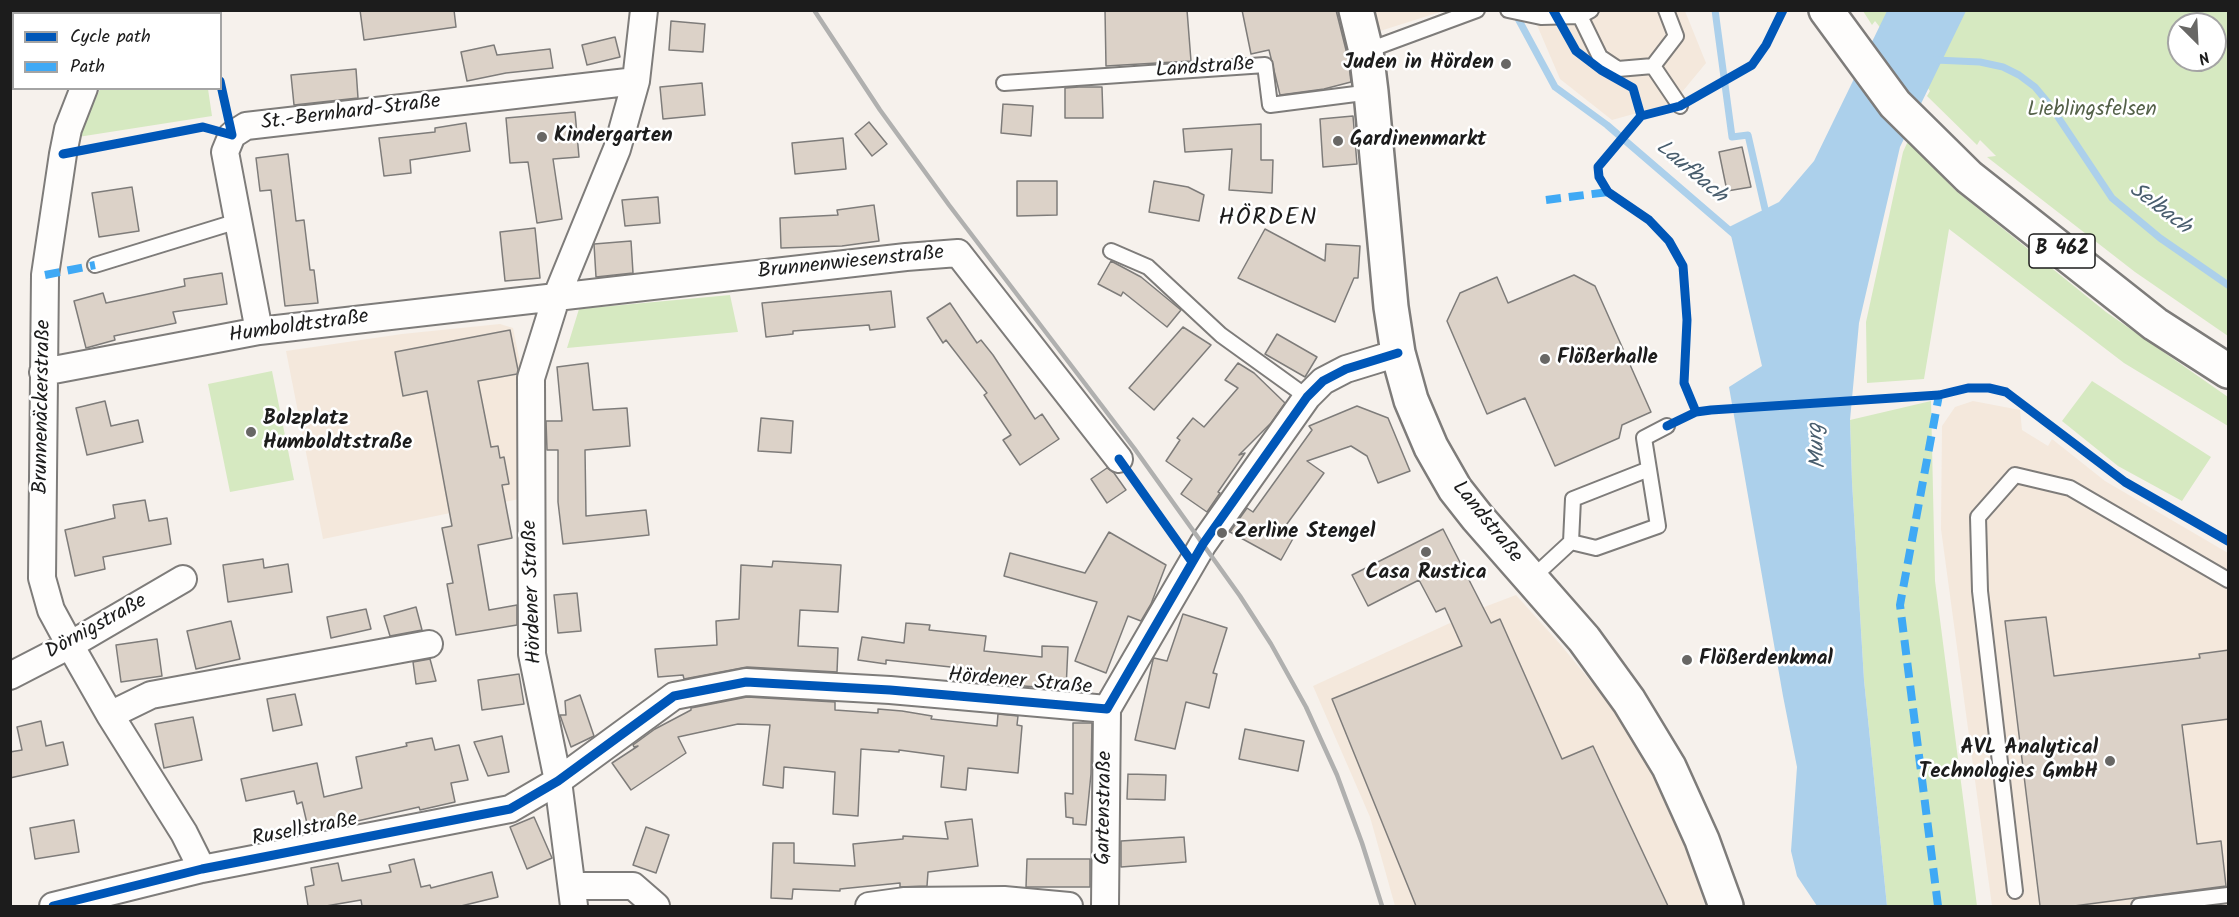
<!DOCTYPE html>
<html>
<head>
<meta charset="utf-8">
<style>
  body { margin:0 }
  #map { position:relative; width:2239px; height:917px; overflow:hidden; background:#f6f1ec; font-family:Kalam,sans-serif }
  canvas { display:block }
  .frame { position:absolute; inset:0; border:12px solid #1c1c1c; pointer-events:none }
  .legend { position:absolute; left:12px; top:12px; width:210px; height:78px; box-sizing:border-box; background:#fff; border:2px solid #a4a4a4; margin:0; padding:8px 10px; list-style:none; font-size:18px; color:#1c1c1c }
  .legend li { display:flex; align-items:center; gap:12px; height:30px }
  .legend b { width:30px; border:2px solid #a4a4a4 }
  .north { position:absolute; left:2167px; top:12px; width:60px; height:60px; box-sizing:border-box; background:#fff; border:2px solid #a4a4a4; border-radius:50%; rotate:156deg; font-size:16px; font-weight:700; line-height:24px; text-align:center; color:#1c1c1c }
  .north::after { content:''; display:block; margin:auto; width:21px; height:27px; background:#686765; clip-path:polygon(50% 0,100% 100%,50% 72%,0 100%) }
</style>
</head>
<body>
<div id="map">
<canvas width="2239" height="917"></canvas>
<div class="frame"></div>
<ul class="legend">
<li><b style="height:8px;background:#0057b8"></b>Cycle path</li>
<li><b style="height:8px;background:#3fa9f5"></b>Path</li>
</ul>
<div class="north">N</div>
</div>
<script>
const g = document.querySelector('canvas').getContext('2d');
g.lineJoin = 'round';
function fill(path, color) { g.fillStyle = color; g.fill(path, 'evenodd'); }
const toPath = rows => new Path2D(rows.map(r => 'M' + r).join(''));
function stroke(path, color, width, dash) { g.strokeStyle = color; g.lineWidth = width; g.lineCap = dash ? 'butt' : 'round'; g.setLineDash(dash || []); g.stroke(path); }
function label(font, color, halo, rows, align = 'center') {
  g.font = font + ' Kalam,sans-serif'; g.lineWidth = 5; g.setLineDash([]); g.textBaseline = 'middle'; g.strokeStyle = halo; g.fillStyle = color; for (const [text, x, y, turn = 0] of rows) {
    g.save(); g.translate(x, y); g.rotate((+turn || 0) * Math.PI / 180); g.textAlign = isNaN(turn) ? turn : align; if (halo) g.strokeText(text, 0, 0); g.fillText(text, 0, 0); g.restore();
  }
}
fill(toPath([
  [1370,10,1443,11,1377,32],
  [1531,11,1685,11,1706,63,1673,103,1612,120,1560,79],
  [500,324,513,328,522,373,524,498,323,539,286,351,402,334],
  [1973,401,2020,410,2022,430,2048,446,2052,439,2105,481,2228,553,2228,906,1992,906,1941,529,1942,426,1955,407],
  [1516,595,1560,644,1620,717,1659,788,1692,863,1705,906,1395,906,1370,817,1313,686,1487,606]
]), '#f4e8dc');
fill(toPath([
  [136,11,195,10,196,13,135,13],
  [1863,11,2228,11,2228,336,2135,272,1987,157,1996,156,1980,140,1977,145,1927,96,1930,91,1875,21,1872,25],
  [2179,24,2215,24,2215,60,2179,60],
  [100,89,208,89,212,116,78,137],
  [1908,141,1955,190,2106,312,2228,397,2228,426,2124,363,1949,229,1924,379,1867,383,1866,322,1903,152],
  [730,295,738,332,567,348,579,309],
  [272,371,294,480,230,492,208,384],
  [2092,381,2211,457,2182,501,2118,466,2062,421],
  [1931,401,1935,581,1977,906,1887,906,1864,680,1852,482,1850,420]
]), '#d6e9c1');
fill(toPath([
  [1887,11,1966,11,1900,147,1859,323,1850,420,1852,482,1864,680,1887,906,1817,906,1797,876,1791,851,1797,767,1783,696,1729,387,1762,366,1729,227,1779,202,1814,161]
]), '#acd0eb');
stroke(toPath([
  [1715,10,1732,137,1748,135,1765,209,1769,216],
  [1515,13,1555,87,1607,125,1736,236],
  [1935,60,1980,62,2003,67,2019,75,2035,87,2050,105,2112,198,2160,238,2228,285]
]), '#acd0eb', 7);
const building = toPath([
  [360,10,454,10,456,27,364,40,360,10],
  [1105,10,1187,10,1191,61,1106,66,1105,10],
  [1242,10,1336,10,1348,58,1351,82,1324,89,1280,95,1269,50,1251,54,1242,10],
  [671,21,705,24,703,52,669,50,671,21],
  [615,37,620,57,587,65,582,45,615,37],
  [494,45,497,55,550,49,553,68,506,73,467,81,461,52,494,45],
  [356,69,358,98,294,105,291,75,356,69],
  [702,83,705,115,663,119,660,87,702,83],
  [1079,87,1102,87,1103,118,1065,118,1065,88,1079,87],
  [1003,104,1033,106,1031,136,1001,133,1003,104],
  [575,112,579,157,553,159,562,219,537,223,528,162,510,163,506,118,575,112],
  [1353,116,1357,164,1323,167,1320,119,1353,116],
  [869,122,887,144,872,156,855,134,869,122],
  [466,123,470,151,410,160,411,173,384,176,379,138,435,132,435,128,466,123],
  [1261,124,1261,160,1273,160,1272,193,1229,190,1232,149,1185,152,1183,129,1261,124],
  [843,138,846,169,795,174,792,143,843,138],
  [1742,147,1751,187,1727,191,1719,152,1742,147],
  [288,154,296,221,304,220,310,270,314,270,318,303,285,306,271,190,260,191,256,158,288,154],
  [1017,181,1057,181,1057,215,1017,216,1017,181],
  [1154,181,1188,187,1204,195,1199,221,1149,212,1154,181],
  [132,187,139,231,99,237,92,193,132,187],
  [658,197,660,223,625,226,622,200,658,197],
  [874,205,879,241,842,246,781,248,780,218,838,215,837,210,874,205],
  [535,228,540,278,505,281,500,232,535,228],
  [1265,229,1325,261,1326,244,1360,246,1358,278,1354,278,1335,322,1238,278,1265,229],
  [631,241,633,273,596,277,594,244,631,241],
  [1111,261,1141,277,1181,310,1167,327,1123,292,1121,296,1098,284,1111,261],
  [222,273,227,304,173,312,176,323,114,336,115,340,86,348,74,301,103,293,106,303,185,286,184,279,222,273],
  [1574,275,1595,286,1651,412,1622,425,1619,438,1555,466,1525,398,1487,414,1447,321,1460,293,1497,277,1508,303,1574,275],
  [891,291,895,327,870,330,869,325,793,331,793,334,766,337,762,303,891,291],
  [950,303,977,343,981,340,993,355,1035,419,1042,414,1059,439,1020,465,1003,440,1011,435,984,395,987,393,946,340,943,343,927,318,950,303],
  [1183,327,1211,345,1154,410,1129,388,1183,327],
  [510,330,518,370,517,374,478,381,491,447,498,446,500,458,504,457,509,484,502,485,512,538,478,545,489,610,517,605,517,625,456,635,447,584,453,583,442,528,452,526,427,391,403,396,395,352,510,330],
  [1277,334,1317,357,1305,377,1265,354,1277,334],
  [588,363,593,410,627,408,630,446,585,450,586,516,646,510,649,535,563,544,558,502,558,450,547,450,546,421,562,421,557,367,588,363],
  [1238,363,1254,373,1285,403,1271,423,1239,455,1245,453,1218,492,1220,493,1207,512,1181,494,1192,479,1166,461,1180,440,1177,438,1193,418,1204,427,1238,388,1225,380,1238,363],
  [105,401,111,426,138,420,143,442,87,455,76,408,105,401],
  [1357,406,1388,418,1410,471,1378,483,1367,456,1351,446,1307,461,1324,473,1284,528,1295,535,1281,560,1230,532,1247,508,1253,512,1312,430,1309,426,1357,406],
  [761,418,793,421,791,453,758,451,761,418],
  [1107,468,1114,473,1126,490,1107,503,1091,479,1107,468],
  [145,500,149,521,167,518,171,544,103,557,105,569,75,576,65,530,115,518,113,505,145,500],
  [1443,529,1491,623,1500,619,1562,759,1593,746,1668,906,1416,906,1332,699,1462,646,1445,608,1436,612,1419,580,1368,606,1352,575,1443,529],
  [1109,532,1166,565,1151,604,1141,621,1128,616,1106,673,1075,661,1097,602,1004,576,1010,553,1085,573,1109,532],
  [263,559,264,568,288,564,292,592,228,602,223,565,263,559],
  [773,561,841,565,838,612,800,610,798,646,838,648,837,672,747,667,684,679,683,675,658,677,655,649,717,645,716,621,739,619,741,565,772,567,773,561],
  [577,593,581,631,558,633,554,595,577,593],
  [416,607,422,630,390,636,384,616,416,607],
  [366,609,371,629,331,638,327,617,366,609],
  [1183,614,1227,628,1213,673,1217,674,1209,708,1186,702,1175,749,1135,740,1153,660,1154,658,1167,661,1183,614],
  [2046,617,2054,676,2200,658,2199,654,2229,650,2229,719,2182,725,2197,844,2221,841,2226,886,2074,906,2040,906,2005,621,2046,617],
  [231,621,240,659,196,669,187,631,231,621],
  [906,623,930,625,929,630,986,636,984,651,1042,657,1042,646,1068,647,1066,689,995,684,995,682,958,678,960,668,886,660,886,664,858,660,862,637,904,643,906,623],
  [157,639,162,676,121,682,116,645,157,639],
  [430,659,436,681,416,684,413,662,430,659],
  [519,674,524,704,482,710,478,680,519,674],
  [295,694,302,725,273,731,267,699,295,694],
  [580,695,594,736,571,747,560,715,566,715,565,701,580,695],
  [747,697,835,702,835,710,878,713,878,709,902,711,932,716,931,719,997,726,998,714,1018,716,1017,725,1022,726,1018,773,968,768,966,790,941,787,944,756,899,750,899,752,861,749,858,816,833,814,835,772,784,767,783,788,763,785,770,725,738,724,678,737,686,753,631,790,612,763,638,746,634,747,633,745,655,729,691,710,691,708,747,697],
  [193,717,202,760,164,768,155,724,193,717],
  [41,721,46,746,63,742,68,765,10,778,10,752,22,750,17,727,41,721],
  [1073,723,1092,723,1091,774,1086,825,1073,824,1073,818,1066,817,1065,793,1073,794,1073,723],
  [1245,729,1304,741,1298,771,1239,759,1245,729],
  [502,736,509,772,488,776,474,742,502,736],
  [432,738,435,750,459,745,468,780,451,783,455,802,420,810,419,807,309,832,302,802,297,804,294,791,246,801,241,779,317,763,324,797,362,788,356,757,407,746,406,743,432,738],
  [1128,774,1166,775,1165,800,1127,799,1128,774],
  [534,817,552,858,527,869,510,827,534,817],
  [972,819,978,866,928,872,927,886,900,887,900,883,840,889,840,891,793,889,792,899,771,898,773,843,794,843,794,863,855,866,853,844,903,839,903,836,948,839,945,822,972,819],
  [74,820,79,852,35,859,30,828,74,820],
  [646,827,669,835,656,873,633,865,646,827],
  [1184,837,1186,862,1121,867,1121,841,1184,837],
  [414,859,421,887,430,885,431,888,492,872,498,897,461,906,362,906,361,900,326,906,308,906,305,887,314,885,311,868,338,863,342,881,391,872,389,865,414,859],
  [1027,859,1090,859,1090,887,1026,887,1027,859]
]);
fill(building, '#dcd2c8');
stroke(building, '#7e7c7a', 1.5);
const service = toPath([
  [1508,10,1541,17,1580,16,1591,10],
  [1666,10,1676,36,1653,66,1680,106],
  [1580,16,1600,57,1618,69,1653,66],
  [1366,51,1477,10],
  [1004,83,1265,65,1270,105,1371,92],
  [1111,251,1148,267,1221,335,1307,397],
  [95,265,238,221],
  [1571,542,1573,499,1649,469],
  [1531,579,1571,542,1596,548,1658,526,1644,438,1667,426],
  [2015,891,1980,591,1978,517,2015,475,2070,488,2228,580],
  [2139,906,2228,895]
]);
const minor = toPath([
  [114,14,115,10],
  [84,88,68,129,63,154,45,275,42,578,51,610,70,645,110,715,184,833,202,869],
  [259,331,225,152,232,135,246,126,636,81],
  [43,372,259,331,906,257,958,253,1119,459],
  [10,676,70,645,183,579],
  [110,715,151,695,429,644],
  [572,886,633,886,656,906],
  [53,906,202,869,510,809,558,781,674,696,746,682,890,690,1107,709,1203,544,1307,397,1323,381,1346,369,1398,353],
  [574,906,558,781,532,654,531,378,556,298,617,149,636,81,644,10],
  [869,906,905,901,1004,900,1069,906],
  [1105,906,1107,709]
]);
const tertiary = toPath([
  [1356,10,1366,51,1371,92,1391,307,1398,353,1411,400,1431,447,1455,489,1477,517,1584,639,1629,701,1669,767,1702,840,1726,906]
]);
const primary = toPath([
  [1826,10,1895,104,1969,177,2155,324,2228,371]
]);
stroke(service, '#7e7c7a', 18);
stroke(minor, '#7e7c7a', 30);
stroke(tertiary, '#7e7c7a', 38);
stroke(primary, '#7e7c7a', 38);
stroke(service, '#fefdfc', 14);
stroke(minor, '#fefdfc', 26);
stroke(tertiary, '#fefdfc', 33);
stroke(primary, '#fefdfc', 33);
stroke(toPath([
  [814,10,880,110,949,205,1134,448,1240,596,1271,644,1306,707,1337,775,1362,843,1382,906]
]), '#b0b0af', 4.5);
stroke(toPath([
  [205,10,206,14],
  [1546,200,1608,192],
  [45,275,95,265],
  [1938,906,1900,605,1939,395]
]), '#3fa9f5', 8, [15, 8]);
stroke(toPath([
  [1553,10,1576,51,1601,70,1633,88,1641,116],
  [63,154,203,127,232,135,220,81],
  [1696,412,1684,383,1687,320,1683,266,1669,241,1649,220,1608,192,1599,177,1598,167,1641,116,1680,106,1752,65,1766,45,1783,10],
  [1667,426,1696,412,1711,410,1939,395,1968,388,1989,388,2006,392,2125,482,2228,541],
  [1119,459,1192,562],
  [53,906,202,869,510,809,558,781,674,696,746,682,890,690,1107,709,1203,544,1307,397,1323,381,1346,369,1398,353]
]), '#0057b8', 9);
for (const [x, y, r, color] of [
  [1506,64,6,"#686765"],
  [542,137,6,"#686765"],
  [1338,141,6,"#686765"],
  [1545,359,6,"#686765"],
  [251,432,6,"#686765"],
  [1222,533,6,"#686765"],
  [1426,552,6,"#686765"],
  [1687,660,6,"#686765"],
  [2110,761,6,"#686765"]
]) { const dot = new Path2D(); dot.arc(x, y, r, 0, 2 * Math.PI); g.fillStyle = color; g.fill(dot); stroke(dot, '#fff', 2); }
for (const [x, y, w] of [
  [2062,251,66]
]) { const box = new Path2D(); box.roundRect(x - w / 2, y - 17, w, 34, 4.5); g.fillStyle = '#fff'; g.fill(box); stroke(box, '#1c1c1c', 1.5); }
label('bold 20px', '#1c1c1c', null, [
  ["B 462",2062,251]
]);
label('bold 21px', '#1c1c1c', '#fff', [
  ["Juden in Hörden",1494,64,"right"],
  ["Kindergarten",554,137],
  ["Gardinenmarkt",1350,141],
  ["Flößerhalle",1557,359],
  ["Bolzplatz",263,420],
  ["Humboldtstraße",263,444],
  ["Zerline Stengel",1234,533],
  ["Casa Rustica",1426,574,"center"],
  ["Flößerdenkmal",1699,660],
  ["AVL Analytical",2098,749,"right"],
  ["Technologies GmbH",2098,773,"right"]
], 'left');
label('21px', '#1c1c1c', '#fff', [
  ["Landstraße",1205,69,-4],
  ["St.-Bernhard-Straße",351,114,-7],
  ["Brunnenwiesenstraße",851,264,-6],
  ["Humboldtstraße",299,328,-8],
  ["Brunnenäckerstraße",44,407,-89],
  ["Landstraße",1486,523,51],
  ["Hördener Straße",534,592,-92],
  ["Dörnigstraße",97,628,-29],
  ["Hördener Straße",1020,683,5],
  ["Gartenstraße",1106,808,-89],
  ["Rusellstraße",305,831,-11]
]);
label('21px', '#546149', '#fff', [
  ["Lieblingsfelsen",2092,111]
]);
label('italic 22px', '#495e6e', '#fff', [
  ["Laufbach",1690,173,40],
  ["Selbach",2159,210,37],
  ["Murg",1819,446,-95]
]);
g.letterSpacing = '1.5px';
label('24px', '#1c1c1c', '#fff', [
  ["HÖRDEN",1268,220]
]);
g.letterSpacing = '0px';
</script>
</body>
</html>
